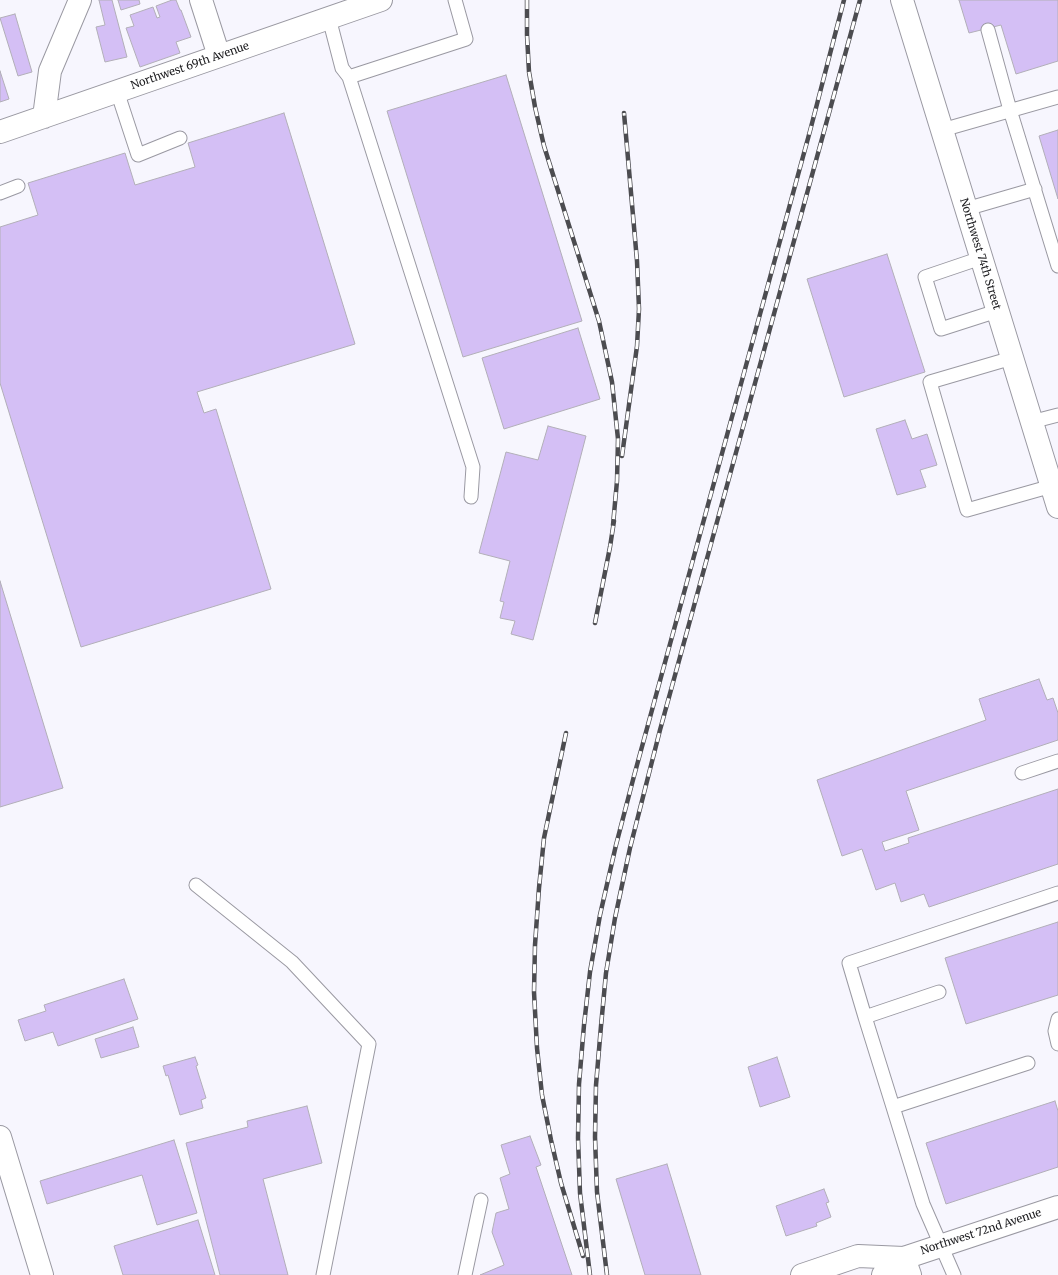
<!DOCTYPE html>
<html>
<head>
<meta charset="utf-8">
<style>
  body { margin:0 }
  canvas { display:block; background:#f7f6fe }
</style>
</head>
<body>
<canvas width="1058" height="1275"></canvas>
<script>
const g = document.querySelector('canvas').getContext('2d');
g.lineJoin = 'round';
function fill(path, color) { g.fillStyle = color; g.fill(path, 'evenodd'); }
const toPath = rows => new Path2D(rows.map(r => 'M' + r).join(''));
function stroke(path, color, width, dash) { g.strokeStyle = color; g.lineWidth = width; g.lineCap = dash ? 'butt' : 'round'; g.setLineDash(dash || []); g.stroke(path); }
function label(font, color, halo, rows, align = 'center') {
  g.font = font + ' Merriweather,serif'; g.lineWidth = 4; g.setLineDash([]); g.textBaseline = 'middle'; g.strokeStyle = halo; g.fillStyle = color; for (const [text, x, y, turn = 0] of rows) {
    g.save(); g.translate(x, y); g.rotate((+turn || 0) * Math.PI / 180); g.textAlign = isNaN(turn) ? turn : align; if (halo) g.strokeText(text, 0, 0); g.fillText(text, 0, 0); g.restore();
  }
}
const building = toPath([
  [99,0,112,0,127,57,105,62,96,27,105,25,99,0],
  [118,0,139,0,140,4,121,10,118,0],
  [172,0,176,0,180,10,181,10,191,37,176,42,180,53,140,67,126,28,134,26,130,15,153,7,157,18,160,17,156,6,172,0],
  [959,0,1058,0,1058,61,1016,74,1001,25,969,33,959,0],
  [15,14,32,72,18,76,0,18,15,14],
  [0,71,9,99,0,102,0,71],
  [506,75,582,321,463,357,387,111,506,75],
  [284,113,355,344,197,392,204,413,216,409,271,589,81,647,0,383,0,227,38,215,28,183,125,153,135,185,195,167,188,143,284,113],
  [1058,130,1058,199,1039,136,1058,130],
  [887,254,925,372,844,397,807,279,887,254],
  [578,328,600,399,504,429,482,358,578,328],
  [905,420,912,439,927,434,937,465,920,470,926,487,897,495,876,429,905,420],
  [548,426,586,436,533,640,511,634,515,621,500,618,504,602,500,601,510,561,479,553,506,452,538,460,548,426],
  [0,581,63,788,0,807,0,581],
  [1039,679,1047,700,1053,698,1058,713,1058,740,906,791,919,830,882,842,885,851,909,843,908,838,1058,789,1058,864,929,907,924,894,901,902,895,883,876,890,862,849,842,856,817,780,986,720,979,699,1039,679],
  [1058,922,1058,995,966,1024,945,958,1058,922],
  [124,979,138,1019,58,1046,53,1032,25,1041,18,1020,46,1011,44,1005,124,979],
  [133,1027,139,1047,101,1058,95,1039,133,1027],
  [195,1057,198,1065,196,1066,206,1098,201,1100,203,1108,180,1115,168,1075,166,1076,163,1066,195,1057],
  [777,1057,790,1097,760,1107,748,1067,777,1057],
  [1055,1101,1058,1111,1058,1167,946,1204,926,1143,1055,1101],
  [307,1106,322,1163,263,1179,288,1275,220,1275,186,1143,248,1127,247,1121,307,1106],
  [530,1136,541,1165,536,1167,572,1275,480,1275,504,1265,492,1232,496,1213,509,1209,500,1178,510,1174,501,1145,530,1136],
  [174,1140,197,1213,157,1225,142,1175,47,1204,40,1181,174,1140],
  [667,1164,701,1275,645,1275,616,1179,667,1164],
  [824,1189,829,1202,826,1203,831,1217,816,1223,817,1226,786,1236,776,1206,824,1189],
  [198,1220,215,1275,123,1275,114,1246,198,1220]
]);
fill(building, '#d4bff5');
stroke(building, '#b2afb8', 1);
const lane = toPath([
  [455,0,466,39,349,77,473,467,471,497],
  [329,18,342,68,349,77],
  [988,30,1010,110,1058,266],
  [117,91,138,155,180,138],
  [942,130,1058,97],
  [0,193,18,186],
  [966,209,1035,189],
  [981,258,925,277,941,329,997,311],
  [1012,358,930,382,967,510,1052,486],
  [1031,422,1058,415],
  [1022,773,1058,761],
  [196,885,292,962,369,1044,323,1275],
  [939,992,865,1017,849,963,1058,893],
  [865,1017,893,1107,1028,1063],
  [1058,1019,1055,1031,1058,1044],
  [893,1107,923,1204,954,1275],
  [465,1275,481,1200]
]);
const street = toPath([
  [201,0,219,56],
  [44,117,50,71,80,0],
  [0,132,381,0],
  [0,1137,42,1275],
  [904,1258,910,1275]
]);
const secondary = toPath([
  [902,0,1058,507],
  [802,1275,858,1256,904,1258],
  [883,1275,904,1258,1058,1207]
]);
stroke(lane, '#9a99a2', 15);
stroke(street, '#9a99a2', 24);
stroke(secondary, '#9a99a2', 24);
stroke(lane, '#fff', 13);
stroke(street, '#fff', 22);
stroke(secondary, '#fff', 22);
const rail = toPath([
  [527,0,527,35,529,72,535,107,544,146,599,321,612,382,618,439,617,481,613,525],
  [622,456,637,346,639,309,637,261,624,113],
  [595,623,610,547,614,521],
  [566,733,544,838,539,888,535,945,534,992,537,1048,542,1095,551,1140,561,1183,583,1256],
  [590,1275,580,1193,578,1138,579,1084,584,1025,590,972,600,915,616,845,634,776,810,131,844,0],
  [607,1275,597,1192,595,1137,596,1085,601,1026,606,973,615,918,630,848,660,730,860,0]
]);
stroke(rail, '#4c4c50', 4.5);
stroke(rail, '#fff', 3, [9]);
label('11px', '#202023', '#fff', [
  ["Northwest 69th Avenue",190,66,-19],
  ["Northwest 74th Street",980,254,73],
  ["Northwest 72nd Avenue",981,1232,-18]
]);
</script>
</body>
</html>
